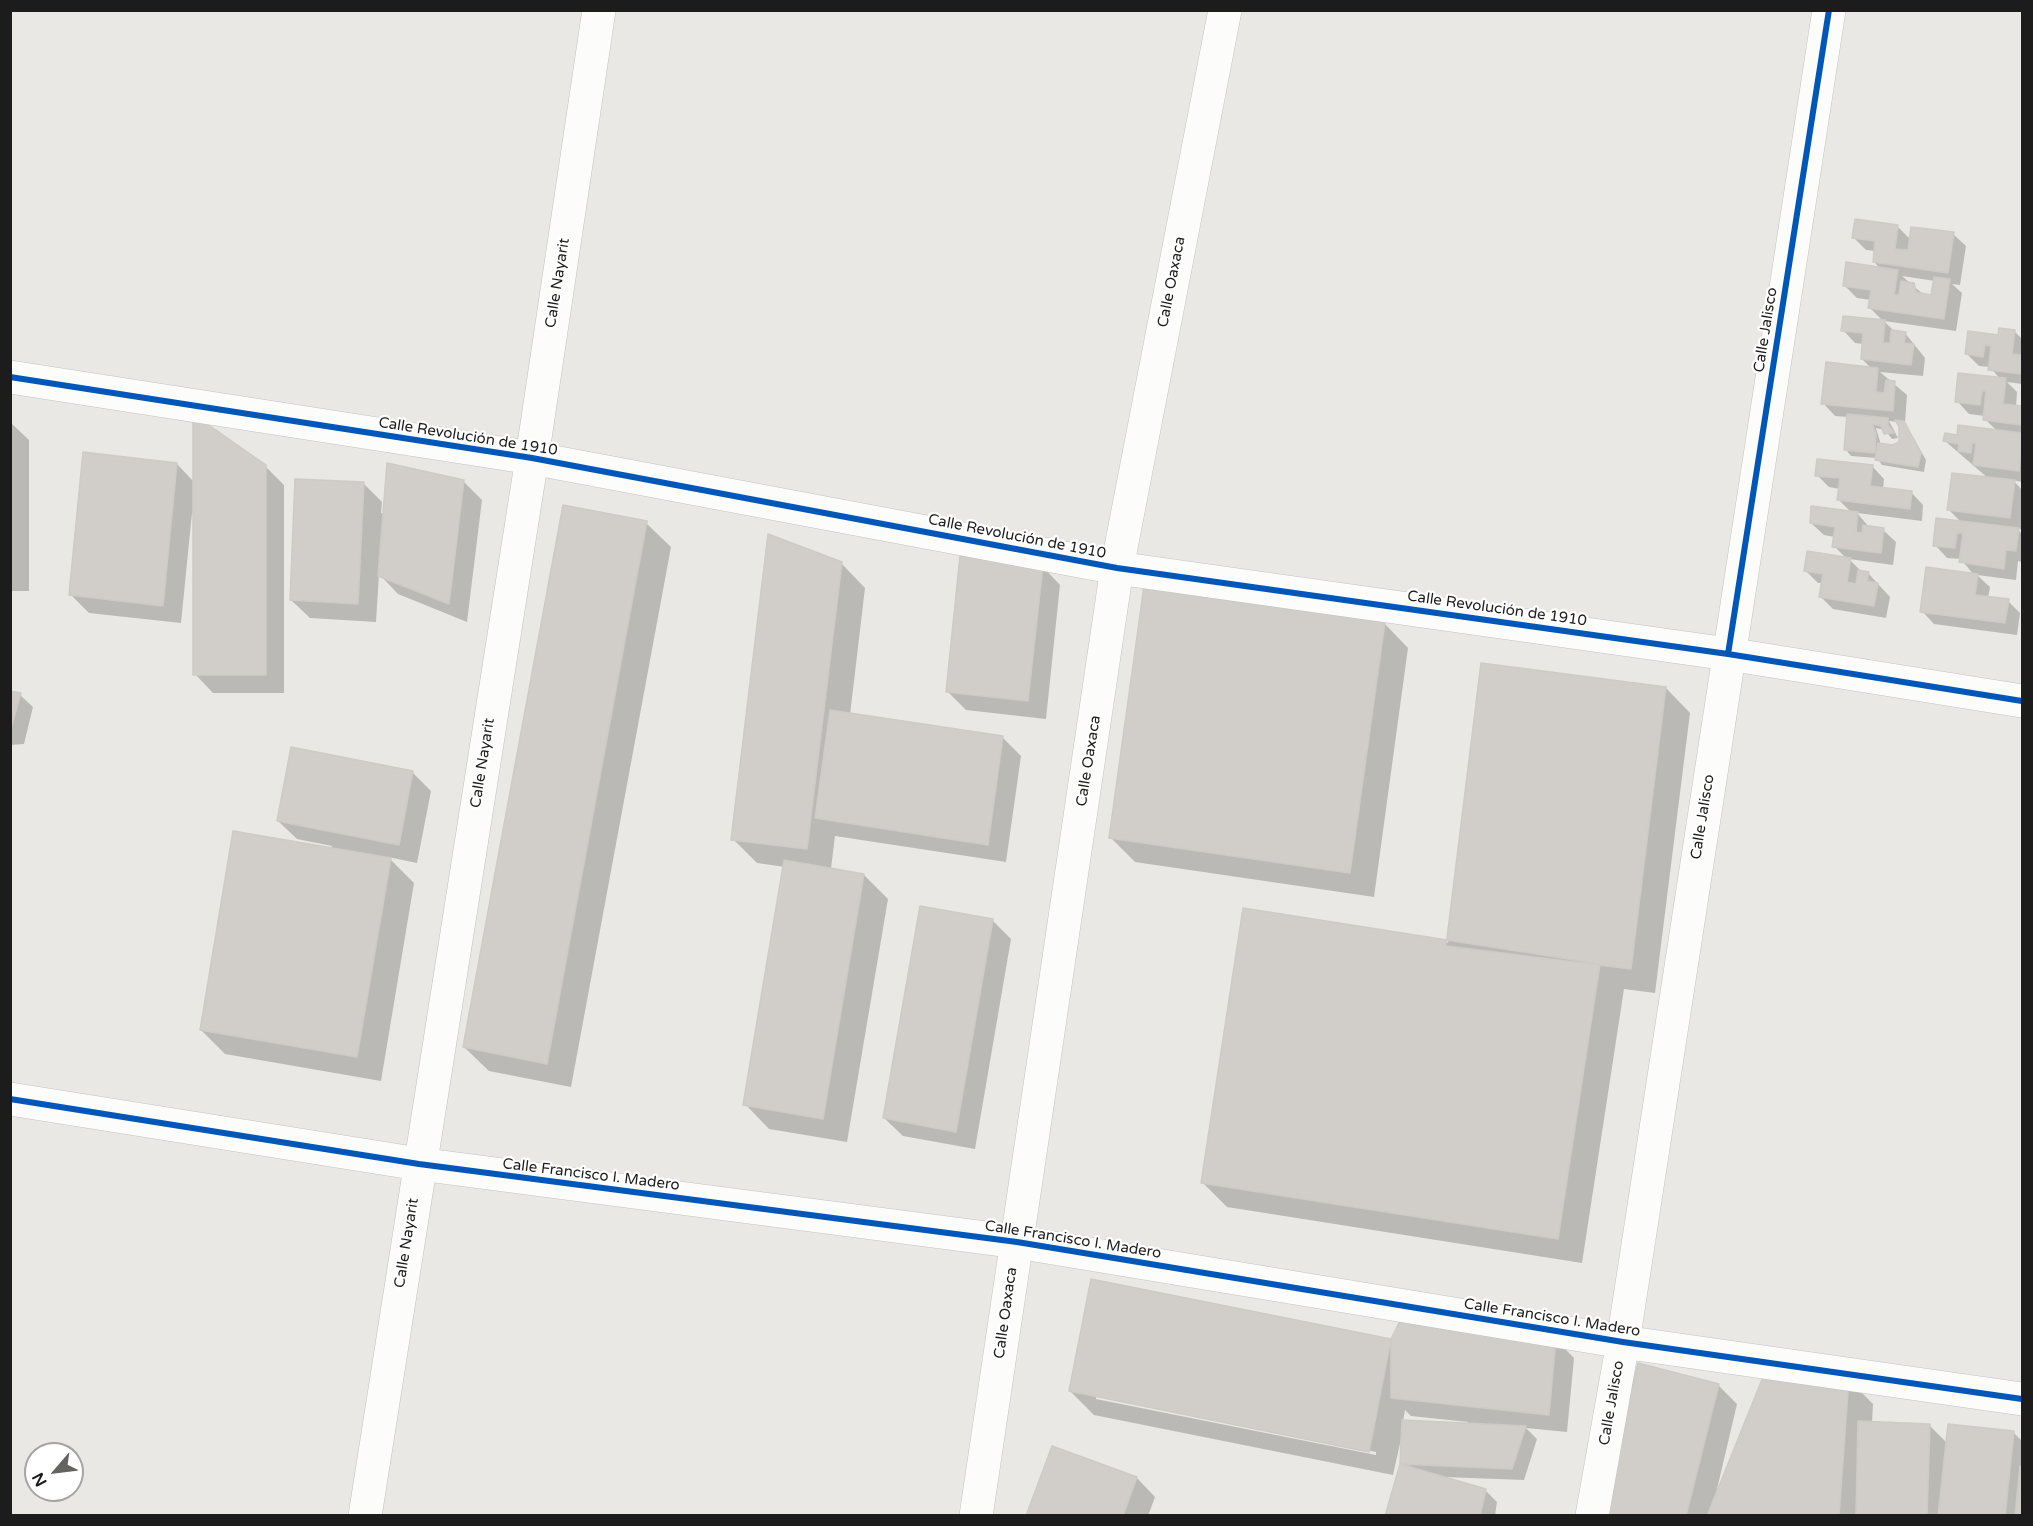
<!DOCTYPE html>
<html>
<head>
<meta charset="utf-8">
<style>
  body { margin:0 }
  #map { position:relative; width:2033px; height:1526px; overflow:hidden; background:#eae8e4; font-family:"Varela Round",sans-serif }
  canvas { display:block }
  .frame { position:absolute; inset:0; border:12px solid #1c1c1c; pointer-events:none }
  .north { position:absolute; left:24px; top:1442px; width:60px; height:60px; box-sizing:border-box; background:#fff; border:2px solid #a4a4a4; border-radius:50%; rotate:242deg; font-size:16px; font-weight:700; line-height:24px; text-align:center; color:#1c1c1c }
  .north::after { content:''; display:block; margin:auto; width:21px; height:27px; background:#646362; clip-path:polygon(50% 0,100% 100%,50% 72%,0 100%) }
</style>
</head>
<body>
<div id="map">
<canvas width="2033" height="1526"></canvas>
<div class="frame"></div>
<div class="north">N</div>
</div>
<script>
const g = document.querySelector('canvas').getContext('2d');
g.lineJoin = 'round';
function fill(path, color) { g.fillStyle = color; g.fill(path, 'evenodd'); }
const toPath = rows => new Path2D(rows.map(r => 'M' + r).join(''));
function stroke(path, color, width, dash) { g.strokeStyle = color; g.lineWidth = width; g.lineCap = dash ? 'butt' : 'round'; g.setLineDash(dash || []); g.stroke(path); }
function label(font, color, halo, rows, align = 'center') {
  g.font = font + ' "Varela Round",sans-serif'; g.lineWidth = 4.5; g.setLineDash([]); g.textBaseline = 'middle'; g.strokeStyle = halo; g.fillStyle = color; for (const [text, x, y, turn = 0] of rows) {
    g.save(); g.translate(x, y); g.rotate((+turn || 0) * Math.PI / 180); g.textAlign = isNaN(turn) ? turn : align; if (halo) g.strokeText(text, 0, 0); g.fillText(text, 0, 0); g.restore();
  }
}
fill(toPath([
  [1897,226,1911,240,1953,234,1966,246,1960,285,1952,284,1962,293,1956,331,1884,321,1895,332,1905,333,1925,358,1923,376,1880,372,1907,395,1905,423,1926,460,1924,472,1882,465,1877,458,1851,456,1846,450,1848,417,1835,416,1823,403,1872,369,1862,359,1864,344,1855,343,1843,330,1883,321,1870,308,1871,300,1857,298,1844,285,1881,269,1874,262,1876,251,1866,250,1854,238],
  [1902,276,1935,281,1933,297,1924,295],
  [1889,421,1898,422,1900,426,1901,443,1894,447,1881,445,1876,428,1885,430,1892,439,1898,438],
  [2014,331,2022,339,2022,384,2007,382,2017,392,2016,407,2022,407,2022,482,2013,480,2022,490,2022,529,2017,529,2022,534,2022,562,2018,561,2016,580,1977,575,1990,587,1988,598,2008,601,2020,613,2017,635,1934,624,1922,611,1973,574,1961,559,1947,558,1935,545,1962,523,1949,510,1989,479,1945,441,1997,431,1985,419,1985,416,1969,414,1957,401,2000,379,1990,367,1979,366,1967,354],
  [10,422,29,440,29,591,10,591],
  [177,464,194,482,265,466,284,485,284,693,213,693,195,674,194,513,192,513,181,623,89,613,70,594],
  [1872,466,1884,479,1883,489,1911,492,1923,505,1922,521,1857,513,1869,527,1883,530,1896,542,1893,565,1849,559,1862,572,1868,573,1890,597,1886,618,1833,609,1821,597,1823,583,1818,583,1805,570,1847,559,1834,546,1835,537,1824,535,1811,523,1852,513,1839,500,1840,489,1829,487,1817,475],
  [463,481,482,500,467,622,398,594,379,574,376,622,310,618,291,600,363,483,382,502,381,513,384,514],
  [646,523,671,547,571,1087,489,1071,464,1047],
  [841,563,865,588,850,715,1003,738,1021,756,1006,862,835,836,831,869,864,875,888,899,847,1142,769,1129,745,1104,785,867,757,863,733,839],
  [1042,566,1060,585,1046,719,966,710,947,691],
  [1384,623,1408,648,1374,897,1135,862,1110,837],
  [1666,688,1690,713,1655,993,1624,989,1582,1263,1227,1207,1203,1183,1448,942],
  [10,692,20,695,33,707,24,744,10,745],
  [412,772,431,791,417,863,388,857,414,883,381,1081,225,1054,201,1030,331,849,332,846,297,839,278,821],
  [993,921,1011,939,975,1149,903,1136,884,1118],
  [1092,1281,1391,1341,1555,1339,1574,1358,1567,1432,1526,1428,1537,1439,1524,1480,1444,1477,1485,1490,1497,1502,1495,1516,1387,1516,1402,1463,1403,1430,1393,1475,1094,1415,1070,1391],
  [1096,1395,1376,1452,1376,1455,1096,1399],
  [1405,1410,1411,1416,1468,1422,1468,1424,1403,1422],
  [1849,1380,1873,1404,1872,1423,1929,1425,1947,1443,2013,1432,2022,1441,2022,1516,1601,1516,1718,1385,1737,1404,1714,1502],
  [1053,1448,1137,1478,1155,1497,1148,1516,1028,1516]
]), '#0003');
const building = toPath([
  [1855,219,1898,225,1895,249,1908,250,1911,227,1954,232,1948,273,1873,262,1875,241,1852,238,1855,219],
  [1846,262,1898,270,1894,295,1899,295,1901,281,1914,283,1916,292,1931,295,1934,277,1950,279,1944,319,1868,308,1871,290,1843,286,1846,262],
  [1843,316,1885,320,1883,343,1890,343,1891,330,1906,332,1904,343,1914,344,1911,365,1861,359,1863,333,1841,331,1843,316],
  [1999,328,2015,330,2012,354,2022,355,2022,374,1988,370,1991,346,1985,345,1983,357,1965,354,1968,331,1998,335,1999,328],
  [1826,362,1878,368,1876,392,1884,393,1886,380,1895,381,1893,411,1821,404,1826,362],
  [1958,373,2006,378,2003,404,2022,406,2022,425,1983,420,1986,391,1982,391,1980,405,1955,402,1958,373],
  [193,414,266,465,266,675,193,675,193,414],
  [1847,414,1888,418,1888,425,1894,433,1884,434,1881,426,1872,424,1876,433,1875,453,1844,450,1847,414],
  [1895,420,1904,421,1921,453,1918,467,1875,460,1878,443,1893,445,1899,442,1899,427,1895,420],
  [1958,425,2022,433,2019,471,1973,465,1976,443,1972,443,1971,453,1958,451,1959,444,1943,441,1945,433,1957,435,1958,425],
  [83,452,177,463,163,606,69,595,83,452],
  [1817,459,1873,465,1870,486,1912,491,1910,509,1837,500,1840,478,1815,476,1817,459],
  [387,463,464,480,449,604,378,576,387,463],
  [1952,473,2015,480,2010,518,1947,510,1952,473],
  [295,479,364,482,358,604,290,600,295,479],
  [563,505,647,521,547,1064,463,1047,563,505],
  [1811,506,1858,512,1856,532,1862,533,1863,525,1884,528,1881,553,1832,547,1835,527,1810,523,1811,506],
  [1936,518,2019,528,2016,551,2006,550,2004,569,1959,562,1963,533,1957,533,1955,548,1933,546,1936,518],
  [768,534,842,562,807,849,731,840,768,534],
  [1807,551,1851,558,1847,582,1856,584,1858,570,1869,572,1867,581,1878,583,1874,606,1819,597,1823,574,1804,571,1807,551],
  [960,556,1043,565,1028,701,946,692,960,556],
  [1926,567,1978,574,1975,595,2009,599,2005,623,1920,612,1926,567],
  [1144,586,1385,622,1350,873,1109,838,1144,586],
  [1481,663,1666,687,1631,969,1446,946,1481,663],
  [10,691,21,693,10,732,10,691],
  [830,710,1003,736,988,845,815,818,830,710],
  [291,747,413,771,399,845,277,821,291,747],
  [233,831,391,858,357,1057,200,1030,233,831],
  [784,860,864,874,823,1119,743,1105,784,860],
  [920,906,993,919,956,1132,883,1118,920,906],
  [1243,908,1600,964,1558,1239,1201,1183,1243,908],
  [1091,1279,1391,1339,1369,1452,1069,1391,1091,1279],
  [1400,1321,1556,1338,1549,1415,1391,1398,1391,1339,1400,1321],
  [1638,1363,1719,1384,1686,1516,1600,1516,1638,1363],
  [1765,1372,1849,1378,1839,1516,1707,1516,1765,1372],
  [1402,1420,1526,1426,1512,1469,1400,1464,1402,1420],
  [1858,1421,1930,1424,1927,1516,1856,1516,1858,1421],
  [1948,1424,2014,1431,2005,1516,1938,1516,1948,1424],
  [1052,1446,1137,1477,1123,1516,1026,1516,1052,1446],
  [1400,1464,1486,1489,1480,1516,1385,1516,1400,1464],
  [2020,1466,2022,1467,2022,1516,2015,1516,2020,1466]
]);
fill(building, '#d1ceca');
stroke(building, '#cecac5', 1.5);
const minor = toPath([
  [10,377,532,458,1117,568,1728,654,2022,701],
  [10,1099,419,1164,1017,1242,1623,1342,2022,1399],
  [365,1516,532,458,599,10],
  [976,1516,1117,568,1225,10],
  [1592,1516,1623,1342,1829,10]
]);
stroke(minor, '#c3c2c0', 34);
stroke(minor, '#fcfcfb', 33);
stroke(toPath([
  [10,377,532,458,1117,568,1728,654,2022,701],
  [1728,654,1829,10],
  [10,1099,419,1164,1017,1242,1623,1342,2022,1399]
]), '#0057b8', 6);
label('15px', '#1c1c1c', '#fff', [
  ["Calle Oaxaca",1172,282,-79],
  ["Calle Nayarit",558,283,-81],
  ["Calle Jalisco",1766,330,-81],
  ["Calle Revolución de 1910",468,437,9],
  ["Calle Revolución de 1910",1017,537,11],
  ["Calle Revolución de 1910",1497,609,8],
  ["Calle Oaxaca",1089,761,-81],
  ["Calle Nayarit",483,763,-81],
  ["Calle Jalisco",1703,817,-81],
  ["Calle Francisco I. Madero",591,1175,7],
  ["Calle Francisco I. Madero",1073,1240,9],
  ["Calle Nayarit",407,1243,-81],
  ["Calle Oaxaca",1006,1313,-82],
  ["Calle Francisco I. Madero",1552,1318,9],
  ["Calle Jalisco",1612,1403,-80]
]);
</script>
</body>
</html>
